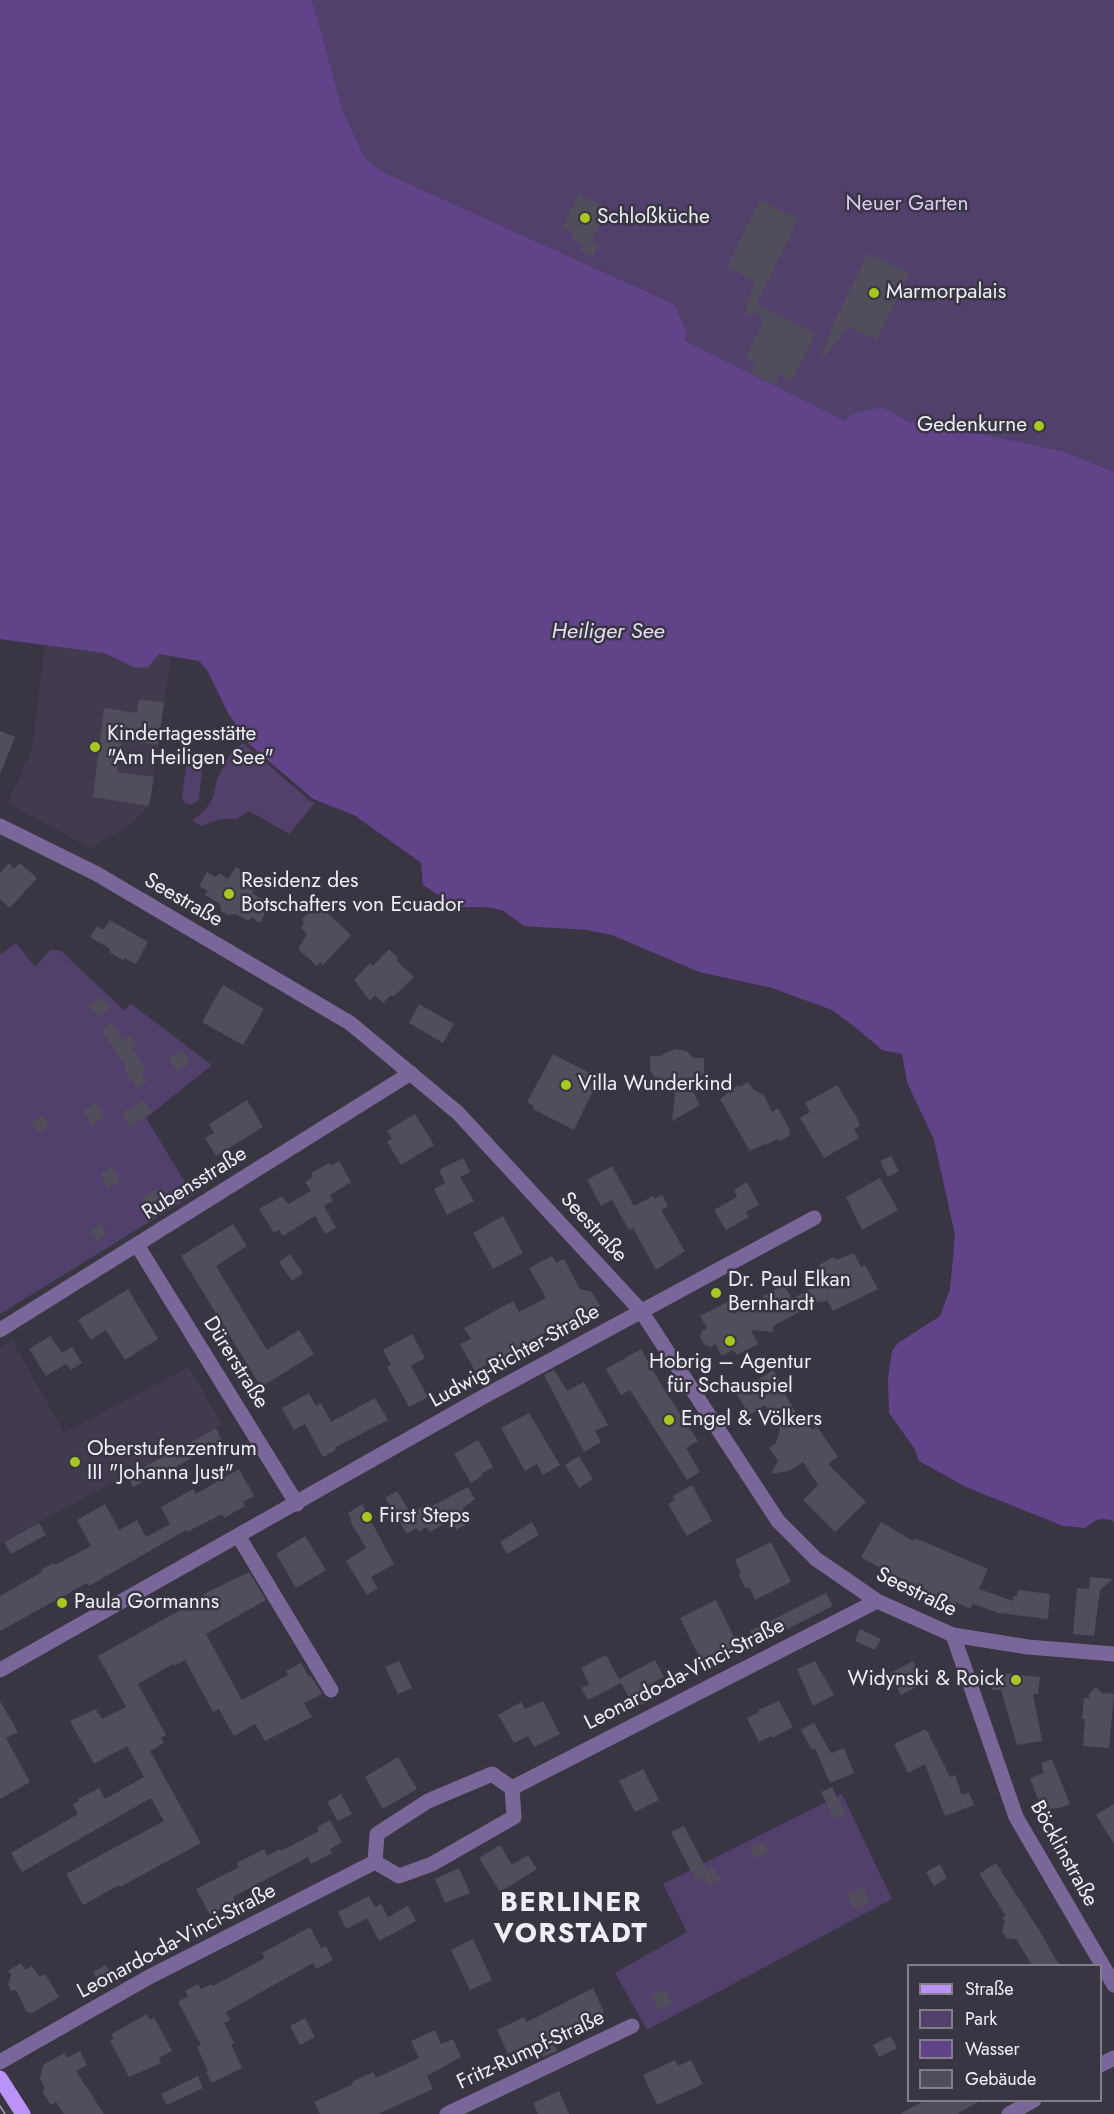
<!DOCTYPE html>
<html>
<head>
<meta charset="utf-8">
<style>
  body { margin:0 }
  #map { position:relative; width:1114px; height:2114px; overflow:hidden; background:#393542; font-family:Jost,sans-serif }
  canvas { display:block }
  .legend { position:absolute; left:907px; top:1964px; width:195px; height:138px; box-sizing:border-box; background:#393542; border:2px solid #827f8a; margin:0; padding:8px 10px; list-style:none; font-size:18px; color:#efedf5 }
  .legend li { display:flex; align-items:center; gap:12px; height:30px }
  .legend b { width:30px; border:2px solid #827f8a }
</style>
</head>
<body>
<div id="map">
<canvas width="1114" height="2114"></canvas>
<ul class="legend">
<li><b style="height:8px;background:#bb92f8"></b>Straße</li>
<li><b style="height:16px;background:#513f6c"></b>Park</li>
<li><b style="height:16px;background:#61438a"></b>Wasser</li>
<li><b style="height:16px;background:#524d5a"></b>Gebäude</li>
</ul>
</div>
<script>
const g = document.querySelector('canvas').getContext('2d');
g.lineJoin = 'round';
function fill(path, color) { g.fillStyle = color; g.fill(path, 'evenodd'); }
const toPath = rows => new Path2D(rows.map(r => 'M' + r).join(''));
function stroke(path, color, width, dash) { g.strokeStyle = color; g.lineWidth = width; g.lineCap = dash ? 'butt' : 'round'; g.setLineDash(dash || []); g.stroke(path); }
function label(font, color, halo, rows, align = 'center') {
  g.font = font + ' Jost,sans-serif'; g.lineWidth = 5; g.setLineDash([]); g.textBaseline = 'middle'; g.strokeStyle = halo; g.fillStyle = color; for (const [text, x, y, turn = 0] of rows) {
    g.save(); g.translate(x, y); g.rotate((+turn || 0) * Math.PI / 180); g.textAlign = isNaN(turn) ? turn : align; if (halo) g.strokeText(text, 0, 0); g.fillText(text, 0, 0); g.restore();
  }
}
fill(toPath([
  [45,645,104,653,136,668,148,667,158,654,171,656,149,806,132,824,90,848,8,803,32,749],
  [12,1340,64,1433,189,1367,222,1424,0,1543,0,1348]
]), '#423b4e');
fill(toPath([
  [312,0,1114,0,1114,472,1066,452,973,432,908,421,882,408,846,421,684,340,674,304,381,171,365,158,343,111],
  [243,743,309,800,315,803,289,834,249,811,237,819,220,819,202,826,192,821,205,810,213,798,217,779,231,752],
  [195,753,200,755,203,760,199,799,195,803,191,805,185,803,182,798,187,757],
  [16,943,35,967,50,950,60,950,125,1011,130,1003,212,1065,146,1118,193,1195,0,1314,0,955],
  [842,1794,892,1899,647,2030,615,1973,687,1932,663,1884]
]), '#513f6c');
fill(toPath([
  [0,0,312,0,343,111,365,158,381,171,674,304,687,334,684,340,846,421,849,415,882,407,908,421,973,432,1066,452,1114,472,1114,1523,1112,1520,1103,1519,1096,1520,1085,1528,1063,1526,966,1487,919,1461,914,1448,889,1413,888,1379,892,1351,898,1343,940,1316,950,1289,954,1246,955,1235,934,1140,907,1082,902,1054,882,1050,855,1027,832,1010,772,988,699,972,612,935,587,930,524,926,502,910,485,907,456,907,423,885,421,863,417,860,354,815,313,799,249,744,228,713,207,670,199,661,159,654,148,667,136,668,104,653,0,639]
]), '#61438a');
fill(toPath([
  [579,194,608,208,592,240,599,244,593,257,580,251,583,244,571,238,574,233,562,227],
  [760,200,799,219,757,304,816,334,792,381,780,375,776,385,751,373,756,363,745,358,764,321,754,310,751,317,745,315,748,303,743,298,749,300,754,281,727,267],
  [868,253,909,273,877,340,848,327,824,357,821,355,835,320],
  [139,699,164,703,158,745,122,740,117,772,154,777,149,806,93,797,104,708,137,713],
  [0,731,15,737,1,772,0,772],
  [9,863,14,869,20,863,37,878,10,908,0,899,0,873],
  [236,867,255,878,253,881,257,884,252,893,268,903,266,907,268,908,260,923,251,917,249,921,236,914,228,915,221,911,220,904,205,895,208,891,199,886,207,872,216,877,219,873,228,879],
  [322,908,351,935,323,965,320,962,317,966,298,949,307,934,301,928,304,923,302,919,311,909,316,914],
  [110,920,148,942,136,964,125,958,124,961,109,952,110,949,90,937,97,926,103,930],
  [389,949,398,958,396,960,414,977,393,997,391,995,383,1003,375,995,370,1001,354,980,370,963,373,966],
  [223,985,264,1009,243,1045,202,1022],
  [102,996,111,1008,99,1017,89,1005],
  [419,1004,454,1024,443,1043,409,1023],
  [112,1023,122,1040,130,1034,137,1045,132,1048,146,1070,142,1073,147,1081,136,1088,124,1069,126,1067,101,1030],
  [182,1049,191,1062,177,1072,169,1058],
  [676,1049,686,1051,694,1058,704,1058,704,1073,690,1086,700,1105,672,1121,675,1094,662,1085,650,1071,650,1056,661,1056,667,1052],
  [553,1054,599,1078,574,1130,533,1109,534,1106,527,1102],
  [748,1082,754,1090,764,1095,772,1112,778,1108,790,1130,789,1136,779,1141,777,1139,766,1145,765,1144,750,1151,720,1099,738,1085,739,1087],
  [837,1085,857,1118,860,1126,854,1129,859,1138,824,1158,800,1118,810,1112,805,1103],
  [144,1100,152,1113,130,1127,122,1113],
  [247,1100,263,1127,216,1156,205,1138,214,1133,209,1124],
  [96,1103,105,1117,92,1125,83,1111],
  [415,1114,434,1145,401,1165,387,1142,392,1139,387,1131],
  [43,1115,50,1127,38,1134,31,1122],
  [891,1156,899,1171,888,1177,880,1161],
  [463,1158,470,1172,460,1177,474,1201,447,1215,434,1189,445,1183,439,1170],
  [339,1161,351,1182,330,1195,333,1201,324,1206,336,1228,325,1234,315,1216,283,1236,279,1230,274,1233,259,1209,282,1196,288,1204,311,1191,305,1182,313,1177,311,1173,329,1163,331,1166],
  [612,1166,634,1206,653,1196,655,1199,662,1195,668,1206,661,1210,685,1251,656,1270,633,1228,629,1230,612,1200,601,1206,587,1180],
  [112,1167,120,1181,108,1189,100,1174],
  [880,1178,898,1210,862,1230,846,1197],
  [747,1182,759,1205,746,1212,749,1217,726,1230,714,1210,737,1197,734,1190],
  [158,1188,166,1202,151,1211,143,1197],
  [503,1216,523,1253,493,1269,473,1233],
  [100,1223,107,1234,97,1241,90,1231],
  [233,1224,247,1246,216,1266,242,1309,267,1350,299,1330,314,1354,261,1387,181,1256],
  [854,1253,861,1267,865,1265,878,1289,833,1311,827,1300,821,1303,820,1301,773,1326,773,1332,751,1330,758,1344,737,1355,733,1350,722,1356,715,1344,711,1347,705,1345,700,1337,702,1331,707,1328,700,1316,727,1302,734,1314,740,1310,742,1313,765,1300,763,1296,784,1285,792,1299,819,1284,815,1277,822,1272,819,1265,834,1257,836,1260],
  [290,1254,303,1273,292,1281,279,1262],
  [552,1256,556,1263,564,1259,580,1289,592,1292,600,1306,567,1324,565,1321,516,1349,517,1352,512,1355,506,1359,503,1356,475,1371,460,1344,471,1339,464,1328,513,1301,519,1312,546,1298,529,1268],
  [128,1289,158,1339,125,1360,106,1330,91,1340,78,1320],
  [412,1334,425,1358,411,1366,428,1397,409,1407,387,1367,391,1365,383,1350],
  [50,1336,62,1353,72,1347,82,1363,71,1370,66,1364,46,1376,29,1349],
  [641,1349,662,1386,698,1441,686,1448,700,1472,687,1480,630,1390,621,1395,606,1369],
  [554,1370,567,1391,584,1382,608,1425,595,1431,601,1442,584,1452,544,1375],
  [773,1370,787,1392,784,1393,802,1422,805,1420,812,1430,817,1427,838,1457,828,1464,866,1502,835,1532,803,1500,818,1485,803,1462,789,1471,771,1474,778,1461,769,1448,776,1443,780,1429,765,1405,750,1415,736,1394],
  [309,1393,316,1406,321,1403,331,1422,375,1398,388,1420,334,1448,336,1450,323,1457,305,1424,294,1430,282,1408],
  [529,1413,560,1465,543,1475,537,1464,525,1471,501,1428],
  [216,1428,222,1441,163,1474,160,1473,133,1487,127,1476],
  [478,1440,493,1467,481,1474,482,1476,471,1483,454,1454],
  [579,1456,593,1479,579,1488,565,1465],
  [239,1469,254,1496,243,1502,245,1506,224,1518,222,1514,187,1532,186,1530,89,1586,87,1583,0,1631,0,1596,42,1572,41,1570,54,1563,55,1565,91,1546,77,1520,105,1504,119,1530,137,1520,146,1537,170,1524,161,1507,193,1489,196,1494],
  [692,1485,712,1521,687,1536,668,1504,675,1500,673,1496],
  [468,1487,475,1499,462,1509,469,1523,456,1530,451,1520,430,1532,426,1527,419,1532,416,1528,407,1534,385,1498,397,1491,411,1514,428,1503,430,1507],
  [362,1504,394,1564,371,1577,378,1588,367,1595,346,1561,366,1548,350,1521,352,1521,348,1513],
  [532,1522,539,1535,507,1554,500,1542],
  [881,1522,913,1541,915,1538,988,1569,979,1589,1013,1601,1013,1596,1017,1596,1018,1590,1050,1594,1048,1619,999,1613,973,1604,970,1609,956,1602,955,1605,911,1585,912,1583,885,1571,861,1557],
  [39,1523,46,1535,11,1554,4,1542],
  [305,1536,326,1570,296,1588,276,1554],
  [771,1542,791,1582,755,1600,749,1587,746,1589,738,1574,741,1573,735,1560],
  [249,1572,266,1600,206,1634,242,1700,288,1675,286,1671,301,1663,309,1677,311,1676,322,1694,304,1703,312,1717,265,1741,255,1724,234,1736,219,1709,213,1712,185,1660,174,1666,173,1664,138,1684,166,1735,161,1738,164,1743,150,1751,201,1843,120,1887,119,1885,83,1905,66,1874,164,1821,151,1798,22,1872,11,1853,78,1814,73,1804,79,1801,78,1799,99,1788,105,1799,144,1777,127,1746,94,1764,70,1721,96,1709,102,1719,126,1707,98,1656,202,1598,201,1596,210,1591],
  [1090,1577,1113,1579,1100,1590,1094,1636,1073,1634,1077,1588,1089,1589],
  [826,1593,833,1606,757,1644,750,1631],
  [716,1600,738,1645,702,1663,680,1618],
  [860,1629,881,1639,875,1650,855,1641],
  [606,1655,619,1679,655,1660,664,1677,643,1688,650,1700,635,1709,621,1683,588,1700,581,1688,589,1684,581,1668],
  [399,1661,412,1688,398,1694,385,1667],
  [815,1661,834,1695,813,1706,797,1669],
  [913,1661,924,1683,901,1695,890,1673],
  [993,1672,1040,1677,1038,1694,1033,1694,1042,1741,1017,1745,1001,1690,992,1690],
  [1096,1687,1102,1693,1114,1694,1109,1748,1083,1746,1085,1719,1082,1719,1084,1698,1089,1698,1089,1694],
  [0,1701,18,1732,6,1738,30,1782,0,1799],
  [543,1701,560,1734,534,1747,528,1736,514,1743,498,1715,521,1702,525,1709],
  [779,1701,793,1727,772,1738,771,1736,759,1742,747,1718,759,1712,758,1710],
  [814,1723,831,1753,844,1748,854,1773,830,1783,815,1748,812,1750,801,1730],
  [926,1729,950,1777,955,1775,962,1795,969,1793,974,1805,945,1816,925,1764,908,1773,894,1744],
  [398,1757,417,1789,383,1809,365,1777],
  [1052,1759,1070,1804,1059,1808,1042,1810,1030,1778,1044,1773,1041,1763],
  [643,1769,659,1800,635,1812,619,1781],
  [832,1787,846,1814,834,1819,821,1792],
  [341,1794,352,1814,338,1821,327,1802],
  [1114,1804,1114,1844,1096,1815],
  [330,1820,342,1842,330,1849,332,1853,311,1864,308,1857,233,1897,235,1901,210,1915,196,1889,239,1867,237,1863,264,1849,267,1856,280,1849,281,1851,319,1831,317,1827],
  [684,1826,707,1870,713,1867,721,1880,709,1886,704,1877,696,1881,671,1832],
  [763,1841,769,1852,756,1859,750,1848],
  [500,1845,512,1865,528,1855,537,1869,500,1892,479,1858],
  [996,1863,1039,1930,1059,1965,1032,1965,1016,1939,1006,1938,1002,1931,1005,1922,1002,1918,1006,1916,979,1874],
  [940,1864,947,1878,934,1886,926,1872],
  [459,1868,470,1893,445,1903,435,1879],
  [863,1887,870,1902,854,1910,847,1895],
  [369,1896,375,1907,381,1904,388,1917,408,1906,416,1921,379,1941,367,1918,346,1929,338,1912],
  [310,1927,321,1948,326,1946,333,1960,316,1969,313,1963,226,2012,230,2020,224,2023,234,2043,231,2044,242,2068,212,2083,206,2072,208,2071,197,2047,201,2045,178,2002,188,1996,185,1991,198,1984,201,1989,212,1984,213,1986,265,1958,262,1953],
  [473,1939,492,1980,470,1990,451,1950],
  [21,1963,25,1970,32,1966,39,1977,45,1974,59,1997,32,2013,27,2012,16,1990,11,1991,8,1984,11,1975,8,1971],
  [106,1965,112,1977,99,1983,93,1972],
  [593,1988,604,2012,551,2037,557,2051,543,2057,535,2041,508,2054,497,2030,524,2017,527,2022],
  [665,1989,672,2004,658,2010,651,1995],
  [147,2014,150,2020,154,2017,172,2051,159,2058,161,2063,129,2077,110,2041,114,2039,111,2034],
  [305,2018,315,2037,300,2045,290,2026],
  [435,2030,441,2044,453,2039,461,2057,427,2076,433,2089,378,2114,320,2114,314,2102,353,2084,352,2082,373,2072,376,2078,419,2058,411,2041],
  [891,2036,897,2048,879,2057,873,2045],
  [80,2051,87,2065,76,2071,104,2114,64,2114,56,2102,51,2105,42,2091,45,2088,40,2079,43,2065,64,2053,67,2058],
  [675,2060,678,2066,691,2060,703,2084,657,2105,643,2075],
  [198,2076,203,2088,167,2105,161,2094],
  [559,2091,569,2114,538,2114,533,2103],
  [925,2100,981,2100,957,2114,900,2114]
]), '#524d5a');
stroke(toPath([
  [0,826,97,874,350,1023,458,1113,641,1311,778,1521,816,1559,877,1601,953,1635,1028,1647,1114,1654],
  [137,1245,297,1504],
  [0,1330,411,1073],
  [239,1537,331,1690],
  [953,1635,1016,1817,1114,1985],
  [0,1670,481,1398,814,1218],
  [375,1862,377,1834,428,1801,492,1774,512,1788],
  [0,2062,149,1977,375,1862,399,1876,432,1864,514,1817,512,1788,877,1601],
  [1100,2065,1114,2058],
  [447,2114,632,2026],
  [1009,2114,1034,2100]
]), '#7a6799', 15);
stroke(toPath([
  [0,2078,23,2114]
]), '#bb92f8', 15);
stroke(toPath([
  [0,2106,5,2114]
]), '#a09da8', 1.5);
for (const [x, y, r, color] of [
  [585,218,6,"#a7c820"],
  [874,293,6,"#a7c820"],
  [1039,426,6,"#a7c820"],
  [95,747,6,"#a7c820"],
  [229,894,6,"#a7c820"],
  [566,1085,6,"#a7c820"],
  [716,1293,6,"#a7c820"],
  [730,1341,6,"#a7c820"],
  [669,1420,6,"#a7c820"],
  [75,1462,6,"#a7c820"],
  [367,1517,6,"#a7c820"],
  [62,1603,6,"#a7c820"],
  [1016,1680,6,"#a7c820"]
]) { const dot = new Path2D(); dot.arc(x, y, r, 0, 2 * Math.PI); g.fillStyle = color; g.fill(dot); stroke(dot, '#393542', 2); }
label('21px', '#d9caf3', '#393542', [
  ["Neuer Garten",907,205]
]);
label('21px', '#efedf5', '#393542', [
  ["Schloßküche",597,218],
  ["Marmorpalais",886,293],
  ["Gedenkurne",1027,426,"right"],
  ["Kindertagesstätte",107,735],
  ["\"Am Heiligen See\"",107,759],
  ["Residenz des",241,882],
  ["Botschafters von Ecuador",241,906],
  ["Villa Wunderkind",578,1085],
  ["Dr. Paul Elkan",728,1281],
  ["Bernhardt",728,1305],
  ["Hobrig – Agentur",730,1363,"center"],
  ["für Schauspiel",730,1387,"center"],
  ["Engel & Völkers",681,1420],
  ["Oberstufenzentrum",87,1450],
  ["III \"Johanna Just\"",87,1474],
  ["First Steps",379,1517],
  ["Paula Gormanns",74,1603],
  ["Widynski & Roick",1004,1680,"right"]
], 'left');
label('21px', '#efedf5', '#393542', [
  ["Seestraße",183,901,30],
  ["Rubensstraße",195,1184,-32],
  ["Seestraße",593,1228,47],
  ["Ludwig-Richter-Straße",515,1357,-29],
  ["Dürerstraße",235,1363,58],
  ["Seestraße",916,1593,26],
  ["Leonardo-da-Vinci-Straße",685,1675,-27],
  ["Böcklinstraße",1063,1854,61],
  ["Leonardo-da-Vinci-Straße",177,1942,-28],
  ["Fritz-Rumpf-Straße",531,2051,-25]
]);
label('italic 22px', '#e5def3', '#393542', [
  ["Heiliger See",608,633]
]);
g.letterSpacing = '1.5px';
label('bold 27px', '#efedf5', '#393542', [
  ["BERLINER",571,1904],
  ["VORSTADT",571,1935]
]);
g.letterSpacing = '0px';
</script>
</body>
</html>
